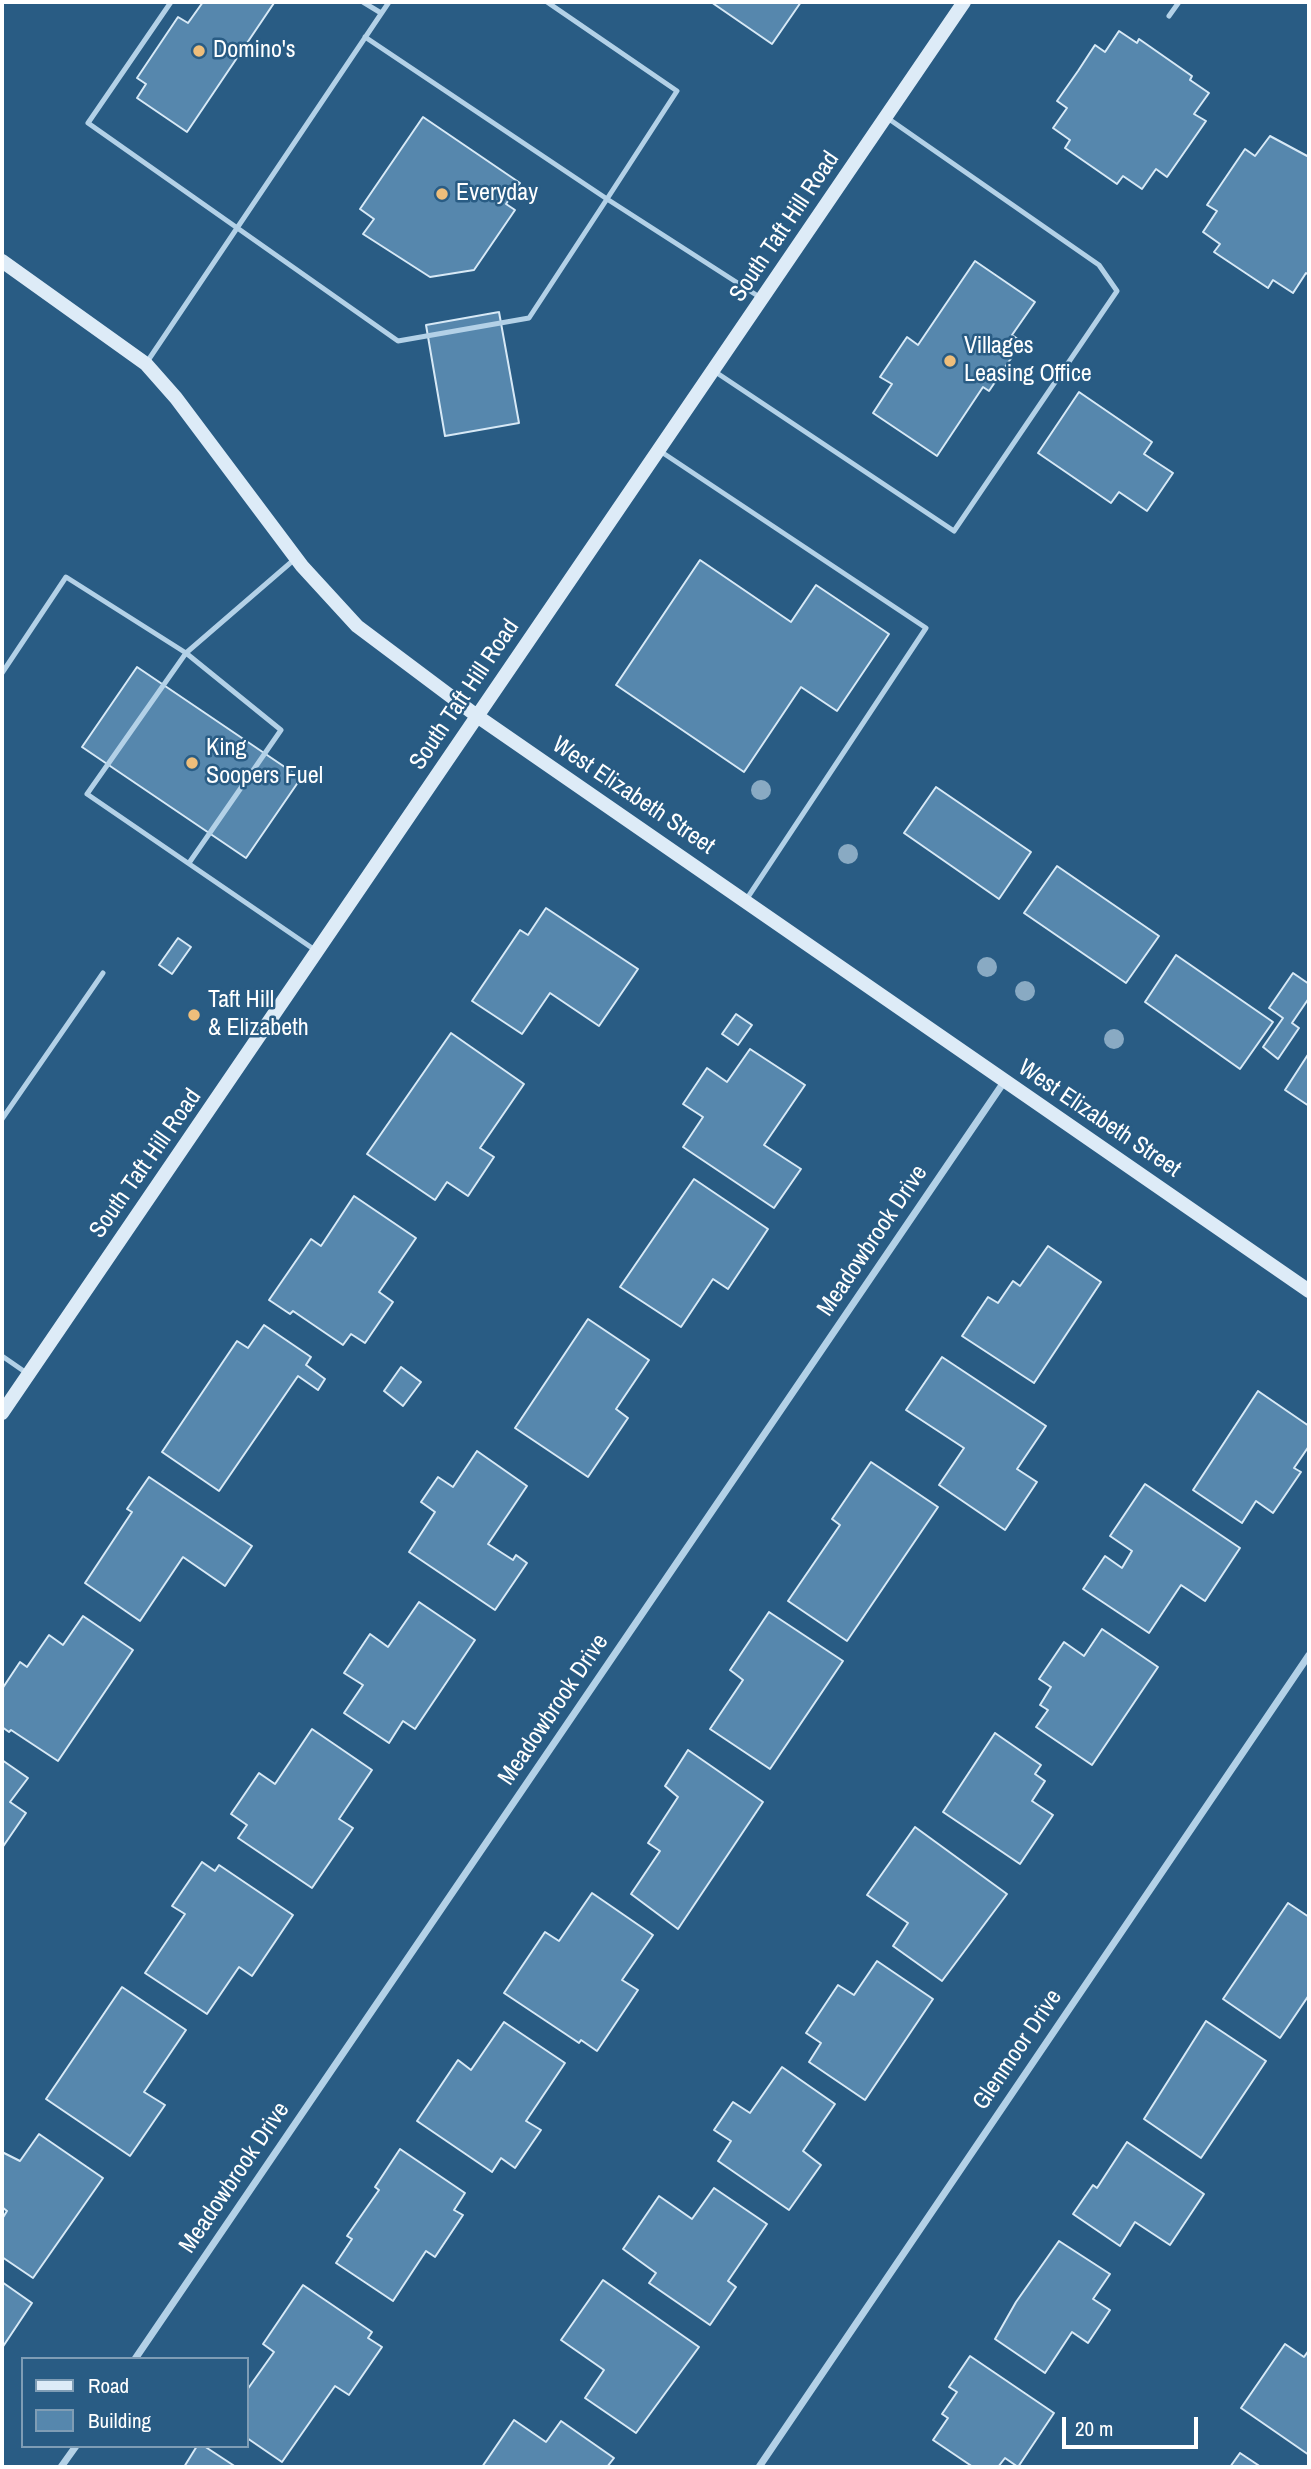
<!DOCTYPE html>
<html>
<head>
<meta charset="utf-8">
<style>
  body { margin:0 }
  #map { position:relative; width:1311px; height:2469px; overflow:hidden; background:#295c84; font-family:"Archivo Narrow",sans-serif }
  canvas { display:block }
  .frame { position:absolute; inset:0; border:4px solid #fff; pointer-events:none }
  .legend { position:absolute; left:21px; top:2357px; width:228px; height:91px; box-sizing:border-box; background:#295c84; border:2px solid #7f9db5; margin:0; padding:9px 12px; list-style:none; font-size:21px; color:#fff }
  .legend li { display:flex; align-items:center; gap:14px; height:35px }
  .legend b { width:35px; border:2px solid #7f9db5 }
  .scale { position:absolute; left:1062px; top:2417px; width:136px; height:32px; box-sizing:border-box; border:4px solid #fff; border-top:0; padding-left:9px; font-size:21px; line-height:24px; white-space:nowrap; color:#fff; -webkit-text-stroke:5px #295c84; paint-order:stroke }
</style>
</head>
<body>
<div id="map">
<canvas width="1311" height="2469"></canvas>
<div class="frame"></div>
<ul class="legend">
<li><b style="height:9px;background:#ddebf7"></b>Road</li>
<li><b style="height:19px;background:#5687ad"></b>Building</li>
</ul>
<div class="scale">20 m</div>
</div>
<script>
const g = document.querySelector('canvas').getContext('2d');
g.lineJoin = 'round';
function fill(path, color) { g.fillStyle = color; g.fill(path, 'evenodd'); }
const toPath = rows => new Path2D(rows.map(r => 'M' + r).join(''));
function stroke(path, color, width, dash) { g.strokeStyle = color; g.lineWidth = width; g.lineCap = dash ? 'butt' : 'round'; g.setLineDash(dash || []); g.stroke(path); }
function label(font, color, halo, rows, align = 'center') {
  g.font = font + ' "Archivo Narrow",sans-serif'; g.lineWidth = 5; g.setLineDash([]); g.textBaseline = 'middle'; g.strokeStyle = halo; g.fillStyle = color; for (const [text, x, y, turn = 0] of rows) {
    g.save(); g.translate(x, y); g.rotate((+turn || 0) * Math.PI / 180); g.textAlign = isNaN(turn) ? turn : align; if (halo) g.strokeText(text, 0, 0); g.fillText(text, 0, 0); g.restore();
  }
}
const building = toPath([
  [203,2,274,3,187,132,137,98,146,84,137,78,178,17,188,23,203,2],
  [711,2,801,2,772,44,711,2],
  [1119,31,1137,43,1139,39,1192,76,1190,80,1209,93,1194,114,1206,121,1190,144,1167,177,1156,169,1142,189,1123,176,1117,184,1065,148,1070,140,1053,128,1067,108,1057,101,1078,71,1095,45,1105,52,1119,31],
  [423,117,520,183,506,204,515,210,474,270,430,277,363,234,374,219,360,209,423,117],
  [1270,136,1309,157,1309,275,1306,273,1293,293,1273,280,1268,288,1214,252,1220,244,1203,232,1217,211,1207,205,1245,149,1255,156,1270,136],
  [975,261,1035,302,1012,335,1022,342,989,391,983,387,937,456,873,413,892,384,880,377,907,337,918,345,975,261],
  [499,312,519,423,445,436,426,325,499,312],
  [1079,392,1152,442,1144,454,1173,473,1147,511,1119,492,1111,503,1038,453,1079,392],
  [700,560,791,622,816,585,889,634,837,711,801,687,744,772,616,685,700,560],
  [137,667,301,778,246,858,82,747,137,667],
  [936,787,1031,852,999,899,904,833,936,787],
  [1057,866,1159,936,1126,983,1024,913,1057,866],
  [546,908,638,969,599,1026,550,993,522,1034,472,1001,520,930,528,935,546,908],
  [178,938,191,947,172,974,159,965,178,938],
  [1176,955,1273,1022,1240,1069,1145,1002,1176,955],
  [1293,973,1309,984,1309,998,1292,1023,1299,1028,1278,1059,1263,1047,1283,1018,1269,1008,1293,973],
  [736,1014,752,1025,738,1045,722,1034,736,1014],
  [451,1033,524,1084,480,1148,494,1157,468,1196,447,1182,435,1200,367,1154,451,1033],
  [750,1049,805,1085,764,1145,801,1169,774,1208,683,1147,703,1117,683,1104,707,1068,727,1082,750,1049],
  [1309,1053,1309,1106,1285,1090,1309,1053],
  [694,1179,768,1229,728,1289,713,1279,681,1327,620,1287,694,1179],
  [354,1196,416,1238,379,1292,393,1302,365,1343,351,1334,343,1345,293,1311,290,1314,269,1300,311,1239,321,1246,354,1196],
  [1048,1246,1101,1282,1034,1383,962,1336,988,1297,998,1303,1013,1281,1020,1286,1048,1246],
  [588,1319,649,1360,616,1409,628,1418,588,1477,515,1428,588,1319],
  [264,1325,311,1357,306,1365,325,1379,318,1390,298,1376,219,1491,162,1452,237,1341,248,1348,264,1325],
  [942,1357,1046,1426,1017,1469,1037,1482,1005,1530,939,1485,964,1448,906,1410,942,1357],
  [401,1367,421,1382,403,1406,384,1391,401,1367],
  [1258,1391,1309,1426,1309,1446,1294,1468,1301,1472,1273,1513,1256,1501,1242,1523,1193,1490,1258,1391],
  [477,1451,527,1486,488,1544,513,1560,516,1555,527,1563,495,1610,409,1552,435,1512,421,1502,438,1477,453,1487,477,1451],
  [871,1462,938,1507,847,1641,788,1601,840,1525,832,1519,871,1462],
  [149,1477,252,1546,225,1586,183,1557,140,1621,85,1583,132,1512,127,1509,149,1477],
  [1145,1484,1240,1548,1205,1601,1181,1585,1149,1633,1083,1589,1105,1556,1122,1568,1132,1551,1110,1536,1145,1484],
  [419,1602,475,1640,415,1729,403,1721,389,1743,344,1713,363,1685,344,1673,370,1634,388,1647,419,1602],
  [769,1612,843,1661,770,1769,710,1729,743,1680,730,1670,769,1612],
  [83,1616,133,1650,58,1761,11,1730,9,1732,2,1727,2,1689,20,1662,27,1667,49,1635,63,1645,83,1616],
  [1102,1629,1158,1667,1092,1765,1036,1727,1048,1710,1040,1705,1051,1687,1039,1679,1064,1642,1084,1656,1102,1629],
  [312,1729,372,1770,339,1819,353,1828,312,1888,238,1838,247,1825,231,1814,259,1773,275,1784,312,1729],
  [995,1733,1041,1765,1035,1774,1045,1781,1032,1801,1053,1815,1020,1864,943,1812,995,1733],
  [688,1750,763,1802,678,1929,631,1894,660,1851,648,1843,678,1797,665,1786,688,1750],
  [2,1760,28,1778,10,1802,26,1813,2,1848,2,1760],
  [915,1827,1007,1894,942,1981,893,1946,908,1923,867,1895,915,1827],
  [202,1862,215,1871,219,1865,293,1915,252,1976,239,1967,207,2014,145,1973,185,1914,172,1906,202,1862],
  [592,1893,653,1935,622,1980,638,1990,597,2051,581,2040,579,2043,504,1993,545,1932,559,1941,592,1893],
  [1288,1903,1309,1917,1309,1995,1280,2038,1223,1999,1288,1903],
  [877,1961,933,1999,865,2100,809,2062,821,2043,806,2033,838,1985,854,1995,877,1961],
  [122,1987,186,2030,144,2092,165,2105,130,2156,46,2099,122,1987],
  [1206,2021,1266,2061,1201,2158,1144,2119,1206,2021],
  [504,2022,565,2063,526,2121,541,2130,515,2168,501,2158,492,2172,417,2121,458,2060,471,2070,504,2022],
  [782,2067,835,2104,803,2151,821,2165,789,2210,718,2161,731,2141,714,2130,733,2102,750,2113,782,2067],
  [39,2134,103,2178,33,2278,2,2257,2,2219,7,2211,2,2207,2,2152,20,2161,39,2134],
  [1127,2142,1204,2194,1170,2245,1135,2222,1120,2246,1073,2214,1093,2185,1097,2188,1127,2142],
  [400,2149,465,2193,454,2210,463,2215,435,2257,426,2251,393,2301,336,2263,352,2239,347,2236,379,2190,375,2187,400,2149],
  [714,2188,767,2224,728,2281,736,2287,710,2325,649,2283,656,2273,623,2249,659,2196,692,2219,714,2188],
  [1059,2241,1110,2274,1093,2299,1110,2310,1088,2343,1072,2332,1045,2373,995,2339,1016,2302,1059,2241],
  [603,2280,699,2347,636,2433,585,2398,604,2370,561,2340,603,2280],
  [2,2282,32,2303,2,2348,2,2282],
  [303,2285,372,2332,368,2338,382,2347,349,2395,335,2386,282,2462,247,2438,247,2390,274,2352,263,2344,303,2285],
  [1285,2344,1304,2357,1309,2350,1309,2455,1241,2408,1285,2344],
  [970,2356,1054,2413,1018,2467,1005,2458,998,2467,973,2467,933,2440,948,2418,942,2414,957,2392,949,2387,970,2356],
  [514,2420,546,2442,561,2421,614,2458,607,2467,482,2467,514,2420],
  [197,2446,204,2446,236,2467,184,2467,197,2446],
  [1240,2453,1261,2467,1230,2467,1240,2453]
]);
fill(building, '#5687ad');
stroke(building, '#d7e9f6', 2);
stroke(toPath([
  [171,2,88,123,398,341,529,318,607,199,761,298],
  [363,2,381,13],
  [1169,16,1179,2],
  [365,37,607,199,677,91,547,2],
  [147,362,389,2],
  [714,371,954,531,1117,291,1099,265,886,117],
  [660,451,926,628,746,900],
  [2,673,66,577,186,653,296,558],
  [189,863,281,730,186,653,87,794,315,950],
  [2,1119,103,973],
  [2,1356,28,1374]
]), '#b3d1e7', 5);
stroke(toPath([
  [135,2359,1004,1082],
  [61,2467,76,2446],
  [759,2467,1309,1655]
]), '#b3d1e7', 7);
stroke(toPath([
  [2,261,146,364,176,398,302,566,357,626,477,716,1309,1291],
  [2,1413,964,2]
]), '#ddebf7', 14);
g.fillStyle = '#89aac3';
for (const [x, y] of [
  [761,790],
  [848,854],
  [987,967],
  [1025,991],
  [1114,1039]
]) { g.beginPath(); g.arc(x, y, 10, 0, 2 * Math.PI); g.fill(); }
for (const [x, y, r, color] of [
  [199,51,7,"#eebe7b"],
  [442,194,7,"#eebe7b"],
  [950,361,7,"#eebe7b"],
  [192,763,7,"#eebe7b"],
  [194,1015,7,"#eebe7b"]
]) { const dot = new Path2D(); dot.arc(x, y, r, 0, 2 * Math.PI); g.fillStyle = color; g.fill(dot); stroke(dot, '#295c84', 2.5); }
label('24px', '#fff', '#295c84', [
  ["Domino's",213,51],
  ["Everyday",456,194],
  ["Villages",964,347],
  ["Leasing Office",964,375],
  ["King",206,749],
  ["Soopers Fuel",206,777],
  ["Taft Hill",208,1001],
  ["& Elizabeth",208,1029]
], 'left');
label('24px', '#fff', '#295c84', [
  ["South Taft Hill Road",785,227,-56],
  ["South Taft Hill Road",465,695,-56],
  ["West Elizabeth Street",633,796,34],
  ["West Elizabeth Street",1099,1119,34],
  ["South Taft Hill Road",146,1164,-55],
  ["Meadowbrook Drive",873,1241,-56],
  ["Meadowbrook Drive",554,1710,-56],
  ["Glenmoor Drive",1018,2050,-56],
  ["Meadowbrook Drive",235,2178,-56]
]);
</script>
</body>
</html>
